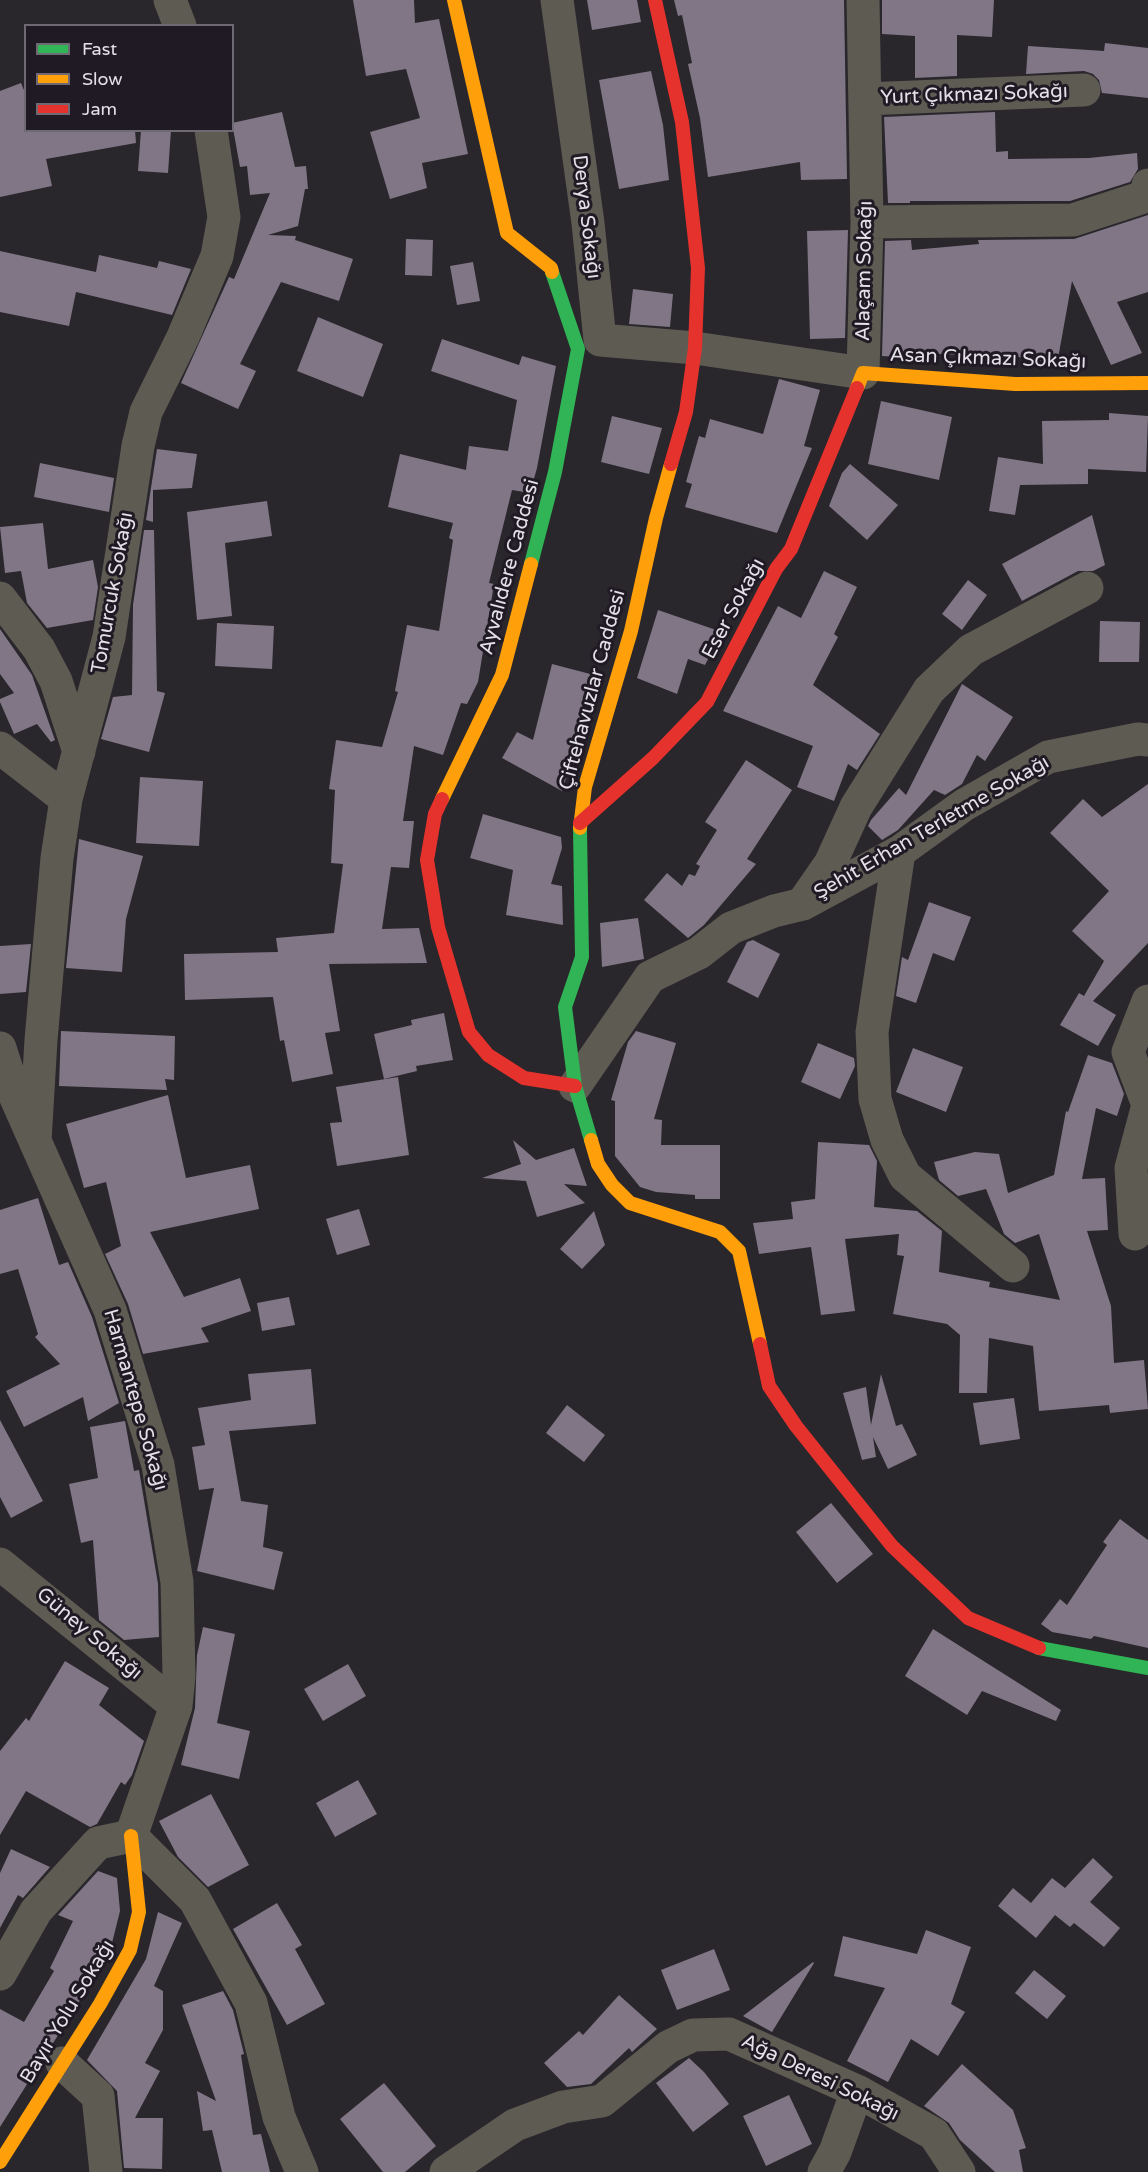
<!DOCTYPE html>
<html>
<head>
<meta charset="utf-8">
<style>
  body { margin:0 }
  #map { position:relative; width:1148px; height:2172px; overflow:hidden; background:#29262c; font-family:"Varela Round",sans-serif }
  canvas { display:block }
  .legend { position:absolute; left:24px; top:24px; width:210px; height:108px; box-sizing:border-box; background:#201a25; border:2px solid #6e6973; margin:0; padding:8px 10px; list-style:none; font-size:18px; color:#e4e0e7 }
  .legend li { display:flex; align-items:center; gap:12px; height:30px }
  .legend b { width:30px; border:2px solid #6e6973 }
</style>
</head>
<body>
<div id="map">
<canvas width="1148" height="2172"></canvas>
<ul class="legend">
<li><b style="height:8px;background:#30b455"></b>Fast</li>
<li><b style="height:8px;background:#ff9f0a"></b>Slow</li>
<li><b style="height:8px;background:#e5322d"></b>Jam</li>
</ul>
</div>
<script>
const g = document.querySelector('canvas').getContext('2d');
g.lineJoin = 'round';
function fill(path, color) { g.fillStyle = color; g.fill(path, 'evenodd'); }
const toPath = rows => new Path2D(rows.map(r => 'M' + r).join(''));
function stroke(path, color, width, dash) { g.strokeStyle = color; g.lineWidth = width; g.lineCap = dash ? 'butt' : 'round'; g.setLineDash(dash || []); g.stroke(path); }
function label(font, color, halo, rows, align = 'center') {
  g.font = font + ' "Varela Round",sans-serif'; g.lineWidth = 6; g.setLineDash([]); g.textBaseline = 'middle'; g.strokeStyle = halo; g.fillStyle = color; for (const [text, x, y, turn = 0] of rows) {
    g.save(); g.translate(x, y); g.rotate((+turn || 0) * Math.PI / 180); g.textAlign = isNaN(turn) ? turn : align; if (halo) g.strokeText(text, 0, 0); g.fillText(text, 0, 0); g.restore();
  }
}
fill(toPath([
  [353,0,414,0,415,23,439,19,468,154,422,163,427,188,390,199,370,132,420,118,406,69,366,76],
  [587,0,637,0,641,22,592,30],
  [674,0,844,0,847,179,801,180,800,162,708,177,700,118,688,64,692,63,682,15,678,16],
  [882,0,994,0,992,37,957,35,957,76,915,78,915,36,882,34],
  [1105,43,1148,48,1148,98,1102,93,1099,80,1093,74,1084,71,1026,74,1028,46,1104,51],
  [651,71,663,125,669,180,619,189,599,80],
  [21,83,26,95,26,130,135,130,136,143,46,159,52,186,0,197,0,91],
  [282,112,295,167,306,166,308,189,305,189,298,226,268,235,296,236,295,240,353,259,339,301,281,282,240,364,256,371,238,409,181,383,229,277,234,279,270,193,250,195,247,166,240,167,232,123],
  [995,112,996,152,1008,151,1008,159,1089,158,1137,153,1138,169,1130,182,1070,201,910,201,910,203,888,203,884,117],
  [141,130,171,130,168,173,138,171],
  [1148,215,1148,292,1117,302,1142,353,1111,365,1072,281,1057,364,1013,356,1012,365,966,362,967,355,916,353,916,358,882,356,885,241,911,240,912,250,979,244,978,240,1074,239],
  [848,230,845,338,810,339,807,231],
  [406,239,433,240,432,276,405,275],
  [0,251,96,272,99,255,157,268,159,261,191,269,172,315,76,292,69,326,0,312],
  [473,262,480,301,457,305,450,266],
  [633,289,673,294,670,327,629,324],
  [318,317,383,344,363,397,297,371],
  [442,339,519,365,522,356,556,366,537,468,530,493,512,490,489,583,494,584,478,682,467,704,461,703,443,755,414,746,403,821,414,821,409,868,391,867,382,929,419,928,427,963,329,964,340,1031,325,1033,333,1074,292,1082,284,1040,280,1041,273,997,185,1000,184,954,278,952,276,938,334,933,343,864,331,863,335,790,329,789,336,740,382,747,398,692,395,691,407,625,439,631,453,540,449,538,453,523,388,507,400,454,466,470,469,446,508,451,517,400,431,371],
  [779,379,820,390,804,446,812,448,777,533,685,507,692,484,686,482,699,436,705,438,710,419,763,434],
  [881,401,952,417,939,480,868,464],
  [1109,413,1148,416,1146,472,1088,469,1088,484,1020,485,1015,515,989,511,998,457,1043,464,1042,421,1109,420],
  [612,416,662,428,649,474,601,462],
  [157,449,197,454,192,488,153,490,153,522,146,520],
  [40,463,114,478,109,512,34,497],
  [850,464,898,505,867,540,829,506,842,473],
  [267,501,272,536,225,543,232,616,197,620,187,512],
  [1092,515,1105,565,1093,571,1078,571,1022,601,1002,564],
  [43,523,48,569,93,560,98,587,93,620,47,628,27,603,21,571,5,573,0,527],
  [144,530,154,530,157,691,165,693,149,752,101,739,113,697,132,695,133,605],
  [824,571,857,587,834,634,838,637,813,685,880,734,857,770,848,764,834,801,797,787,813,746,723,711,778,606,801,618],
  [968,580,987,595,962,630,942,614],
  [658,610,722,632,705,665,688,659,677,694,637,678],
  [1100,621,1140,622,1139,662,1099,662],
  [217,623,274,626,272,669,215,666],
  [0,629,32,675,55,740,51,742,37,724,14,734,0,702,0,699,14,693,0,674],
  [552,664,598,676,562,791,502,758,517,732,533,740],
  [962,684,1013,717,985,761,977,755,962,784,945,795,934,790,898,830,882,840,868,826,871,820,899,788,906,795],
  [746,760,792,790,747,859,756,864,704,925,688,938,644,900,667,873,682,886,689,874,695,876,700,866,696,864,717,830,705,822],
  [140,777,203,781,199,846,136,843],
  [1148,784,1148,943,1093,1001,1116,1015,1098,1046,1060,1025,1079,993,1084,996,1104,961,1072,931,1109,891,1050,833,1083,799,1102,817],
  [483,814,561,837,562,848,551,884,562,886,563,925,506,915,513,870,470,858],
  [79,839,143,856,126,919,122,972,66,968],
  [929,902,971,917,954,961,933,953,916,1003,896,996,902,957,908,960],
  [638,918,644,959,602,967,600,923],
  [753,940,780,954,758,998,727,982,747,942],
  [31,944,26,992,0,994,0,946],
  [444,1013,453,1060,416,1066,417,1071,384,1079,374,1034,412,1025,411,1020],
  [61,1031,175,1036,174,1080,165,1079,167,1090,59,1086],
  [636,1031,676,1043,654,1119,662,1120,661,1145,720,1145,720,1199,695,1199,695,1195,656,1192,640,1187,615,1156,615,1101,611,1100,628,1042],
  [818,1043,854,1058,855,1066,840,1099,801,1082],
  [913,1048,963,1067,946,1112,896,1092],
  [1088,1055,1112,1063,1124,1094,1117,1116,1096,1108,1082,1179,1105,1178,1108,1230,1087,1231,1111,1306,1114,1363,1144,1360,1148,1409,1110,1413,1109,1405,1039,1411,1033,1346,989,1338,987,1393,959,1393,960,1335,947,1324,893,1314,904,1256,897,1255,899,1234,845,1239,855,1311,821,1315,811,1247,759,1254,753,1223,793,1219,791,1202,815,1199,818,1142,869,1145,877,1161,874,1207,917,1211,942,1231,939,1272,990,1282,989,1287,1060,1300,1039,1234,1015,1243,1004,1234,986,1189,958,1196,939,1180,934,1162,975,1152,999,1154,1008,1193,1054,1175,1066,1111,1068,1112],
  [398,1077,409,1155,337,1166,330,1123,342,1122,336,1087],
  [168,1095,186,1178,250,1165,259,1209,150,1232,184,1297,240,1278,251,1311,201,1328,209,1342,143,1354,128,1304,105,1254,121,1246,106,1182,84,1188,66,1124],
  [513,1140,536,1160,574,1148,587,1186,564,1184,585,1203,537,1217,526,1181,482,1178,521,1164],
  [38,1198,59,1265,68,1262,92,1317,119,1403,88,1421,83,1397,24,1427,6,1391,60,1364,35,1337,38,1334,18,1269,0,1274,0,1210],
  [359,1209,370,1245,337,1255,326,1219],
  [594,1211,605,1245,582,1269,560,1249],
  [289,1297,295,1325,262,1331,257,1303],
  [311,1369,316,1424,229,1431,241,1501,268,1505,263,1547,283,1552,274,1590,197,1571,214,1488,199,1490,192,1447,205,1445,198,1408,251,1400,248,1374],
  [881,1374,896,1426,902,1424,917,1455,888,1469,873,1437,876,1457,862,1460,843,1393,866,1387,871,1425],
  [1014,1398,1020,1439,980,1445,973,1403],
  [567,1405,605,1435,584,1462,546,1433],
  [0,1420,43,1501,11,1518,0,1497],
  [125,1421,134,1471,139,1470,158,1584,159,1637,124,1640,99,1620,93,1540,81,1543,69,1484,98,1478,90,1427],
  [831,1503,873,1554,837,1583,796,1532],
  [1120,1519,1148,1540,1148,1648,1094,1636,1091,1639,1052,1632,1041,1624,1060,1599,1067,1605,1107,1545,1103,1542],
  [203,1627,235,1634,217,1723,250,1731,239,1779,181,1765,195,1708,197,1655],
  [933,1629,1061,1710,1056,1721,982,1691,967,1715,905,1676],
  [65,1661,109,1688,99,1705,144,1741,132,1775,125,1785,121,1782,97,1824,90,1827,26,1791,0,1835,0,1751,26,1718,29,1721],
  [348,1664,366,1696,323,1721,304,1689],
  [358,1780,377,1814,335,1837,316,1803],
  [211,1794,249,1865,208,1887,178,1857,159,1821],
  [11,1849,50,1867,23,1898,18,1895,0,1928,0,1873],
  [1093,1858,1113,1877,1090,1902,1120,1928,1104,1947,1074,1923,1070,1927,1055,1915,1036,1938,998,1906,1013,1888,1031,1903,1052,1878,1065,1888],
  [98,1871,117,1878,120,1911,112,1943,84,1994,0,2127,0,2009,24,2022,54,1971,50,1968,73,1921,58,1915],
  [277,1903,302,1945,295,1949,325,2004,287,2025,233,1929],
  [158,1912,182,1923,154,1986,163,1991,163,2030,145,2063,160,2071,135,2118,163,2118,162,2169,124,2168,117,2091,87,2060,146,1959],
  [926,1930,971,1947,951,2004,965,2012,938,2056,911,2039,888,2082,847,2061,885,1988,834,1976,843,1936,917,1954],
  [714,1949,730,1990,677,2010,661,1970],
  [813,1962,814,1963,772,2032,743,2016],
  [1034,1970,1066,1996,1047,2019,1015,1993],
  [223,1991,233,2010,244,2054,241,2055,253,2135,261,2134,270,2172,222,2172,212,2130,203,2131,197,2091,216,2101,182,2005],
  [619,1995,657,2029,632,2052,629,2048,591,2084,567,2087,544,2063,579,2031,583,2035],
  [689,2058,704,2072,729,2104,693,2132,656,2083],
  [962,2064,1013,2110,1026,2148,1019,2150,1023,2172,995,2172,960,2140,949,2123,924,2106],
  [384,2083,436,2146,405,2172,383,2172,340,2119],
  [789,2095,812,2144,766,2166,743,2116]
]), '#817685');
stroke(toPath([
  [170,0,180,26],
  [557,0,588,223,600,340,695,348,863,373,867,222,863,0],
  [865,99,1084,90],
  [867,222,1073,220,1147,196,1148,185],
  [0,598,39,649,56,681,79,752],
  [0,748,66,799],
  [899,852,872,1032,875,1099,887,1140,905,1176,1013,1266],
  [805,900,830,864,856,807,929,690,971,650,1087,588],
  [1148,1001,1128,1052,1148,1105],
  [0,1048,16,1098,110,1310,158,1465,177,1582,179,1676,176,1706,131,1836],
  [575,1086,650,977,699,953,731,928,774,911,803,904,899,852,964,805,1048,757,1138,739,1148,740],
  [35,1141,41,1040,57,858,66,799,109,637,138,446,146,412,183,337,217,256,224,217,211,130],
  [1135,1234,1131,1168,1148,1105],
  [0,1564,176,1706],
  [131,1836,195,1900,251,2003,279,2117,302,2172],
  [0,1974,36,1911,98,1843,131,1836],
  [62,2063,98,2096,106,2172],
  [446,2172,515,2125,563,2107,602,2101,668,2047,693,2035,729,2034,857,2091,934,2134,959,2172],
  [824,2172,835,2152,857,2091]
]), '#5e5b53', 33);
stroke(toPath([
  [531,564,555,472,578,349,552,272],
  [580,828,582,957,565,1007,575,1086,591,1140],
  [1039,1648,1148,1668]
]), '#30b455', 14);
stroke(toPath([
  [454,0,507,233,551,268,552,272],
  [857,388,863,373,1015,384,1148,383],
  [442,799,502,675,531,564],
  [580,828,585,787,631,631,656,518,671,464],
  [591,1140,598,1164,612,1185,630,1203,720,1232,739,1251,760,1344],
  [0,2162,100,2004,130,1950,139,1912,131,1836]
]), '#ff9f0a', 14);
stroke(toPath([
  [655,0,682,122,698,268,695,348,686,412,671,464],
  [442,799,435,814,427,860,438,927,469,1032,488,1055,524,1078,575,1086],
  [580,823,653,758,707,702,776,569,791,549,857,388],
  [760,1344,769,1386,796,1426,892,1546,968,1618,1039,1648]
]), '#e5322d', 14);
label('20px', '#e4e0e7', '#201a25', [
  ["Yurt Çıkmazı Sokağı",974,95,-2],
  ["Derya Sokağı",586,217,83],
  ["Alaçam Sokağı",865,271,-89],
  ["Asan Çıkmazı Sokağı",988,359,2],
  ["Ayvalıdere Caddesi",510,567,-75],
  ["Tomurcuk Sokağı",113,593,-80],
  ["Eser Sokağı",734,609,-62],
  ["Çiftehavuzlar Caddesi",593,690,-75],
  ["Şehit Erhan Terletme Sokağı",932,828,-30],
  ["Harmantepe Sokağı",135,1400,74],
  ["Güney Sokağı",89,1634,40],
  ["Bayır Yolu Sokağı",68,2012,-59],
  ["Ağa Deresi Sokağı",820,2078,26]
]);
</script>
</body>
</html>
